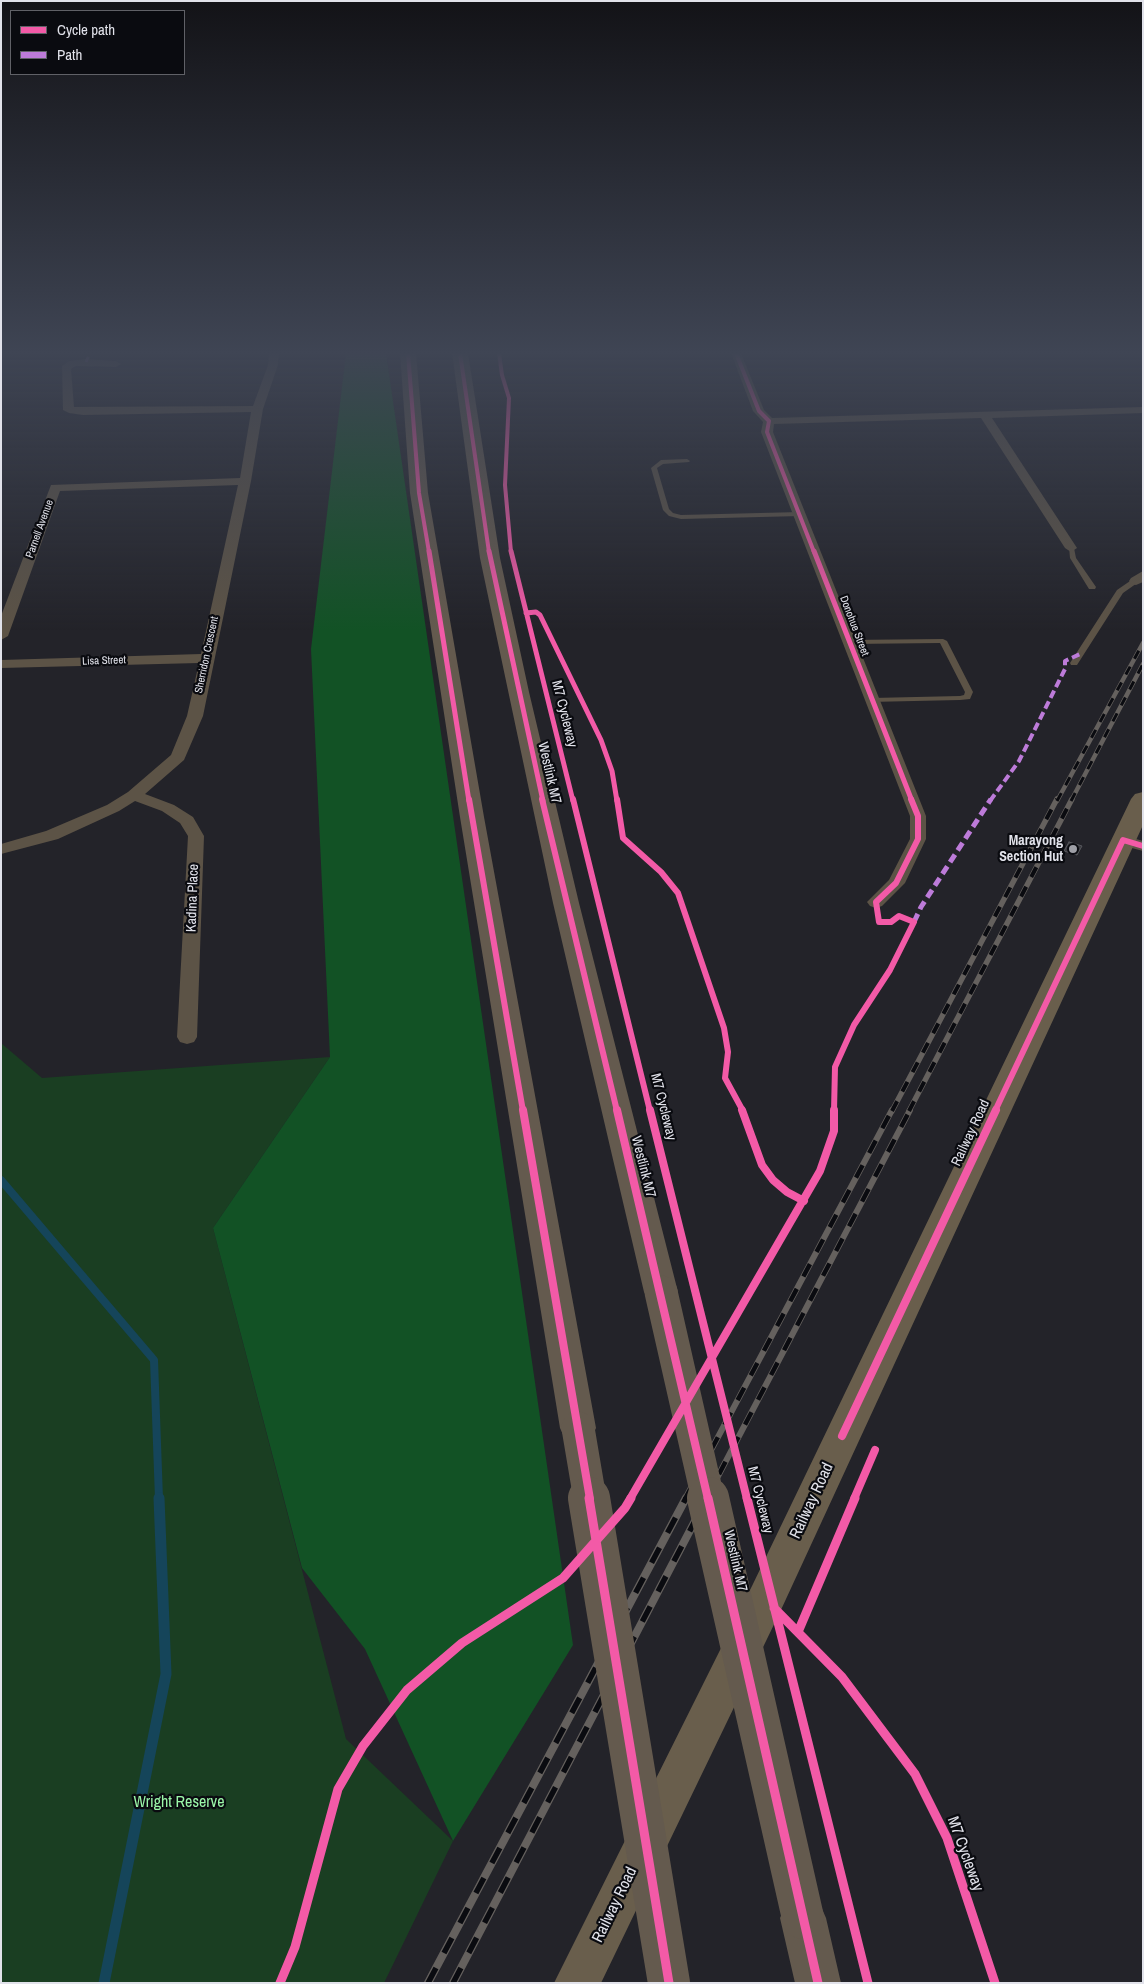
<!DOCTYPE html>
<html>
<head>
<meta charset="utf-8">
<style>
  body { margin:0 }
  #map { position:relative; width:1144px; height:1984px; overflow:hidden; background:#232329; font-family:"Archivo Narrow",sans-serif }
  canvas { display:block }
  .frame { position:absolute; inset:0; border:2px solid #e1e2ea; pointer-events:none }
  .legend { position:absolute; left:10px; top:10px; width:175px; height:65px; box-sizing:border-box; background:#0a0b10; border:1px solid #606167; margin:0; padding:6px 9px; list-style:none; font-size:15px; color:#e1e2ea }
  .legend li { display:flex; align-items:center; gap:10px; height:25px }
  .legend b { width:25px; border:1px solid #606167 }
</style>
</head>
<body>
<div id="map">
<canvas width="1144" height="1984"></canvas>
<div class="frame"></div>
<ul class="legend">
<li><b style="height:6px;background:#f35aa7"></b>Cycle path</li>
<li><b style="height:6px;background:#bd7bd9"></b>Path</li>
</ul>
</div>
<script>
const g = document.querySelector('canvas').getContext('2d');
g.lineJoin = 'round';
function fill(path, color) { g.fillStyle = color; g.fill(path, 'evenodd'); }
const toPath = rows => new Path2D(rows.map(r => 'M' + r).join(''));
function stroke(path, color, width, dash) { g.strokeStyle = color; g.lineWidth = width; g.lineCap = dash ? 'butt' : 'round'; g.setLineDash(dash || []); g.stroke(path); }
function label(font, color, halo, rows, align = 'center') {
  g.font = font + ' "Archivo Narrow",sans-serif'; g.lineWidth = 4.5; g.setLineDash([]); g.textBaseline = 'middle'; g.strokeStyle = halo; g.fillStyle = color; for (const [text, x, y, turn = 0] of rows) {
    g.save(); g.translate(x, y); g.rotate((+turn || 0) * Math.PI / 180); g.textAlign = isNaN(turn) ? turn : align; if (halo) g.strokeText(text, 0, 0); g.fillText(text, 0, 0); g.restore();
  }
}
fill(toPath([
  [1,1043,42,1078,330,1057,213,1228,346,1739,453,1841,384,1983,1,1983]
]), '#1a3e22');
fill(toPath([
  [346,353,386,353,573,1645,453,1841,365,1649,302,1568,213,1228,330,1057,311,649]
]), '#125225');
stroke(toPath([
  [1,1180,154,1360,159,1499]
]), '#15455a', 8);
stroke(toPath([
  [104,1983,166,1674,159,1498]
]), '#15455a', 11);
const building = toPath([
  [1069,842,1082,846,1077,855,1064,851,1069,842]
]);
fill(building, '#3b3b40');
stroke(building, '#56575c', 1);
stroke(toPath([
  [878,917,879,922,891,922,899,916,914,922]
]), '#5a554e', 3, [4, 4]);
fill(toPath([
  [687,459,690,461,689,462,663,464,657,468,669,509,673,513,681,515,800,512,803,514,800,516,681,519,669,516,663,510,651,468,661,460,687,459],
  [1069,547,1074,548,1076,558,1096,587,1095,589,1089,589,1070,558,1069,547],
  [1133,579,1140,581,1123,593,1077,665,1071,665,1070,663,1117,590,1133,579],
  [943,639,947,641,973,692,970,699,960,700,869,702,868,700,872,698,960,696,964,695,965,692,940,643,850,644,846,642,847,640,943,639]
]), '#5c5346');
fill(toPath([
  [269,353,279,353,278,365,263,409,251,481,203,716,184,760,145,794,174,805,193,817,204,836,197,1037,194,1042,187,1044,180,1042,177,1037,188,836,180,823,162,811,135,801,119,811,58,839,1,854,1,844,46,831,107,805,128,792,171,755,187,716,199,663,1,668,1,660,201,654,238,485,60,491,8,636,1,640,1,616,51,485,240,478,251,412,83,415,69,413,63,410,62,366,69,361,86,359,116,361,121,364,116,367,76,366,71,369,74,407,253,406,268,365,269,353],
  [731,353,741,353,764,410,772,418,1143,407,1143,413,992,418,1077,548,1071,552,1065,548,981,418,774,424,773,432,926,816,926,839,905,883,882,906,876,908,870,906,867,902,889,880,910,839,910,816,761,432,763,422,753,411,731,353],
  [1143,571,1143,582,1136,585,1131,584,1129,581,1131,578,1143,571],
  [1123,835,1143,841,1143,851,1117,844,1115,840,1117,836,1123,835]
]), '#5c5346');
fill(toPath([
  [1143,792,1143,825,780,1612,601,1983,554,1983,752,1586,1131,799,1135,794,1143,792]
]), '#695e4c');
fill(toPath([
  [400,353,416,353,428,493,484,817,596,1428,591,1439,578,1444,565,1439,560,1428,460,817,410,493,400,353],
  [452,353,468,353,500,558,529,692,579,903,678,1292,673,1302,661,1305,649,1302,644,1292,553,903,480,558,452,353],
  [803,1895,819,1902,826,1918,841,1983,795,1983,780,1918,787,1902,803,1895]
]), '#645a4e');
const railFar3 = toPath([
  [1057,801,1143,643],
  [1071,801,1143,664]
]);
const railFar2 = toPath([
  [892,1111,1057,799],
  [909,1111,1072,799]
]);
const railFar1 = toPath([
  [685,1499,892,1110],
  [706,1499,910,1110]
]);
const rail = toPath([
  [428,1983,686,1498],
  [453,1983,707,1498]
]);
stroke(railFar3, '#65615e', 4.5);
stroke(railFar2, '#65615e', 5.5);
stroke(railFar1, '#65615e', 6);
stroke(rail, '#65615e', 8);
stroke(railFar3, '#0a0b10', 3, [9]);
stroke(railFar2, '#0a0b10', 4, [11]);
stroke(railFar1, '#0a0b10', 4.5, [14]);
stroke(rail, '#0a0b10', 5.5, [17]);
stroke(toPath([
  [661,1292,708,1499],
  [578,1428,590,1499]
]), '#645a4e', 33);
stroke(toPath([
  [589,1498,669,1983],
  [708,1498,803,1918]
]), '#645a4e', 42);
stroke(toPath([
  [86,362,90,353]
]), '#bd7bd9', 3, [6, 3]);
stroke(toPath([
  [990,801,1019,761,1065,669,1065,661,1080,654]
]), '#bd7bd9', 4, [8, 4]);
stroke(toPath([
  [914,922,921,907,991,799]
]), '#bd7bd9', 5, [9, 5]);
stroke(toPath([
  [408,353,419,493,429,552],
  [460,353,489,552],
  [499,353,502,375,509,398,505,485,511,552],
  [736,353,759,411,769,421,767,432,814,552]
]), '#f35aa7', 4);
stroke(toPath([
  [429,551,469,801],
  [489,551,543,801],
  [511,551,573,801],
  [814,551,912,801],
  [526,613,536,612,540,615,601,740,612,771,617,801]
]), '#f35aa7', 5);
stroke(toPath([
  [469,799,523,1111],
  [542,799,617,1111],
  [573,799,650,1111],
  [617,799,623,838,661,872,678,893,724,1028,728,1052,725,1078,743,1111],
  [834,1111,835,1067,854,1025,890,970,914,922,899,916,891,922,879,922,876,902,896,883,918,839,918,816,911,799],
  [995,1111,1123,840,1143,846]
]), '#f35aa7', 6);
stroke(toPath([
  [523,1110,590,1499],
  [617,1110,708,1499],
  [650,1110,747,1499],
  [742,1110,762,1165,773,1180,787,1192,804,1201],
  [842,1436,996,1110],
  [630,1499,820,1171,834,1131,834,1110],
  [854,1499,875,1450]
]), '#f35aa7', 8);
stroke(toPath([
  [589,1498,669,1983],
  [708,1498,818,1983],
  [747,1498,868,1983],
  [774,1608,842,1677,915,1774,947,1838,995,1983],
  [798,1632,855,1498],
  [280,1983,295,1947,338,1789,363,1746,407,1690,462,1643,563,1578,625,1508,631,1498]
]), '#f35aa7', 9);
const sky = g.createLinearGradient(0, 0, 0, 631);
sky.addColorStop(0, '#131317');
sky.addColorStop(0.56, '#3f4554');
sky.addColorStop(1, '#3f455400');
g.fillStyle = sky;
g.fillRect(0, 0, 1144, 631);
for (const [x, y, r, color] of [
  [1073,849,5,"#9e9fa6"]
]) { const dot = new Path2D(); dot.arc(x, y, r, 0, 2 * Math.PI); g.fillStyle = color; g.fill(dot); stroke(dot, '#0a0b10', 2); }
label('11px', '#e1e2ea', '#0a0b10', [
  ["Parnell Avenue",40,529,-70],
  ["Donohue Street",854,626,69],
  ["Sherridon Crescent",207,655,-78],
  ["Lisa Street",104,661,-2]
]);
label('14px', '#e1e2ea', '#0a0b10', [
  ["M7 Cycleway",564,714,76],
  ["Westlink M7",549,773,77],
  ["Kadina Place",193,898,-88],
  ["M7 Cycleway",663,1107,76],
  ["Railway Road",971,1133,-65],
  ["Westlink M7",643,1167,76],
  ["M7 Cycleway",760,1500,76],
  ["Westlink M7",735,1561,77]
]);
label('bold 14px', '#e1e2ea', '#0a0b10', [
  ["Marayong",1063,841],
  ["Section Hut",1063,857]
], 'right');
label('16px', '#e1e2ea', '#0a0b10', [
  ["Railway Road",812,1501,-65],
  ["M7 Cycleway",965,1854,70],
  ["Railway Road",615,1905,-64]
]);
label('16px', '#9bf7a9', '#0a0b10', [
  ["Wright Reserve",179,1803]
]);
</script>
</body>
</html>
